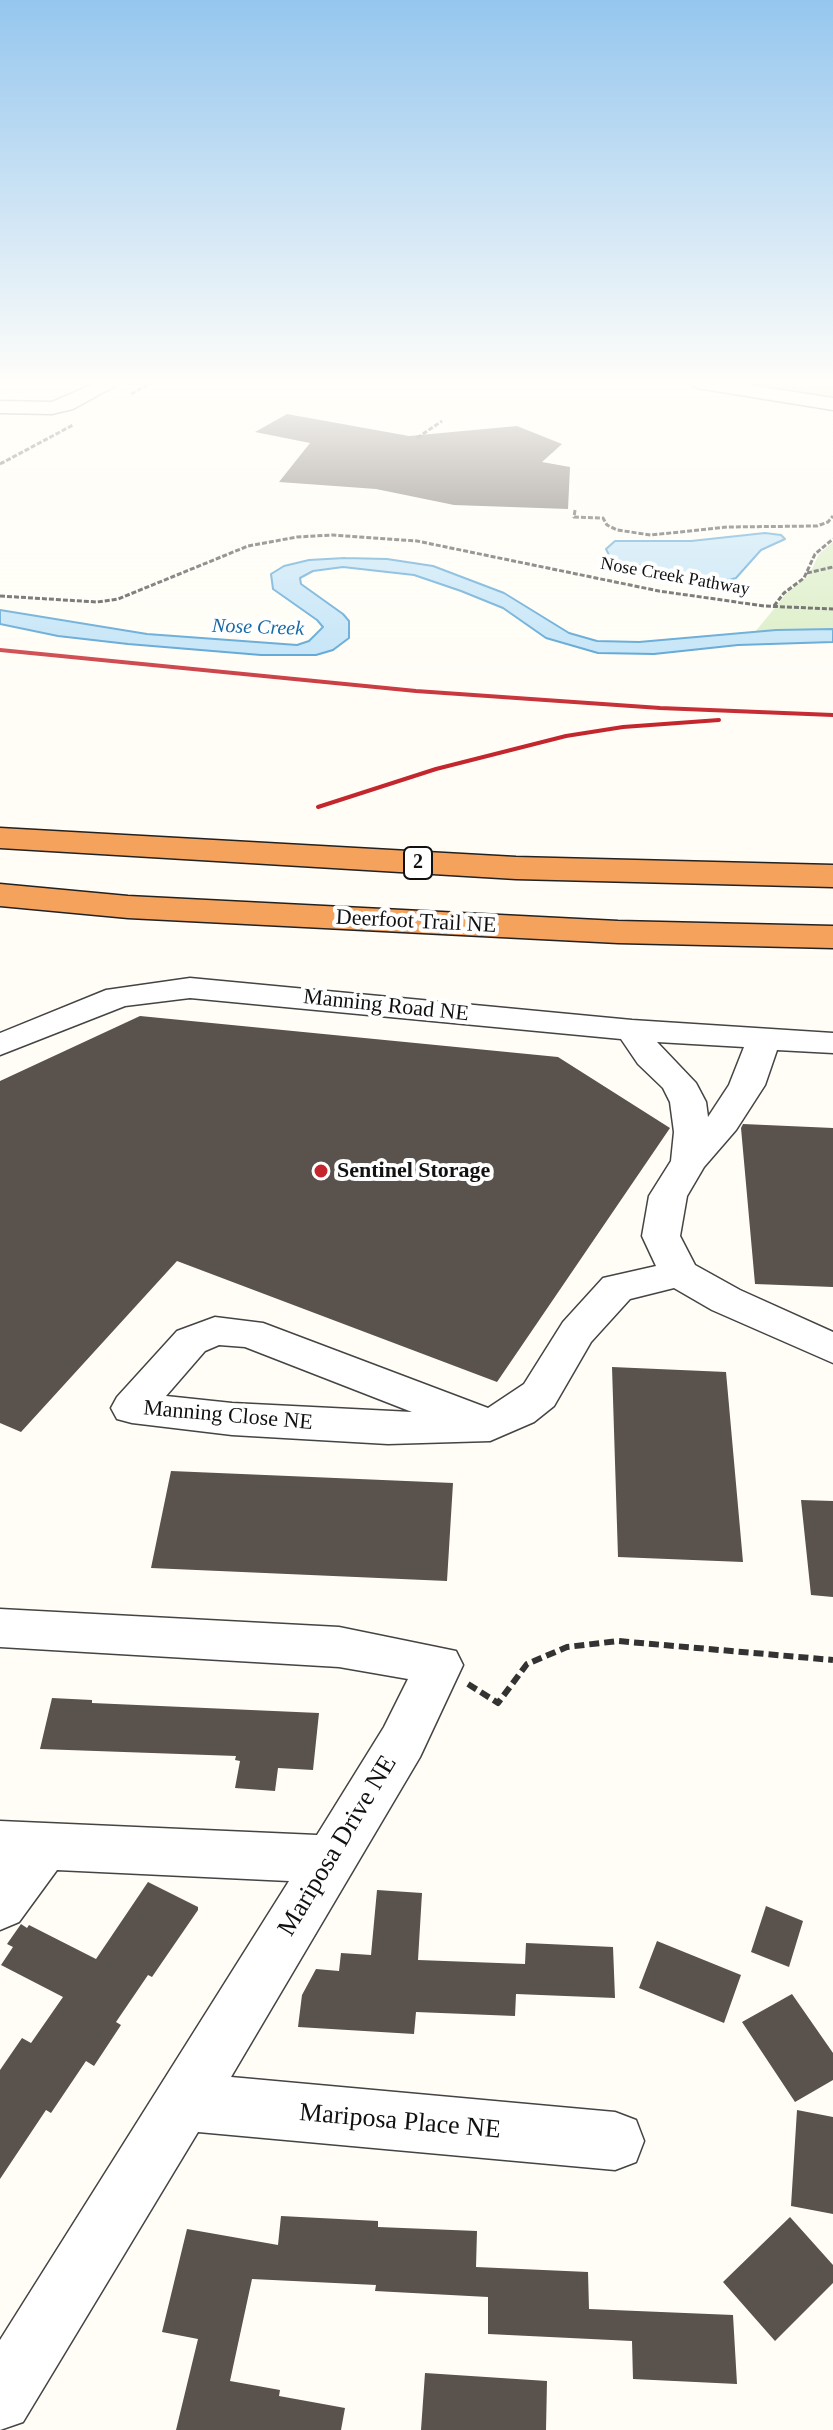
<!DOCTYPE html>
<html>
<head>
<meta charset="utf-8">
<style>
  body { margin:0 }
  canvas { display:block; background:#fffdf5 }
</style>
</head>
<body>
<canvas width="833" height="2430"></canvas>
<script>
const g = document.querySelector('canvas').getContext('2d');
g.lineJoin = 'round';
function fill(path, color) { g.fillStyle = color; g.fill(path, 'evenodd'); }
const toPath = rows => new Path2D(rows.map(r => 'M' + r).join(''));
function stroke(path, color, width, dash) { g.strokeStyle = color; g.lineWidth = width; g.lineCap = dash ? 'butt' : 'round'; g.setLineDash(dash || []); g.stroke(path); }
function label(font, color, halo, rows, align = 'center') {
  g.font = font + ' "Times New Roman",serif'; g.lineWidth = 8; g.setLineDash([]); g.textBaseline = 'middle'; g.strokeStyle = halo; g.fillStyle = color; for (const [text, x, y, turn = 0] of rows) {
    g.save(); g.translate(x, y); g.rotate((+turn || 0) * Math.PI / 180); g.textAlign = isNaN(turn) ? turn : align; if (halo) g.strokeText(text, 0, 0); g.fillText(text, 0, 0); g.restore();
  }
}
fill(toPath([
  [732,382,833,382,833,398],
  [833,542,833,629,755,632,787,593,809,575,819,554]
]), '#d5ebbd');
const water = toPath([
  [765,533,781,535,785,539,761,550,736,578,729,580,625,563,610,557,606,549,615,541,691,541,765,533],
  [345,558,387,559,433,566,504,593,569,633,597,641,639,642,776,630,833,629,833,642,738,645,654,654,598,653,546,638,503,608,461,591,414,575,343,567,313,571,300,578,301,584,343,614,349,621,349,638,333,650,316,655,261,655,128,644,58,636,0,624,0,610,147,634,297,645,309,641,323,627,317,620,273,589,271,574,284,566,309,560,345,558]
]);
fill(water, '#b9e0f7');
stroke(water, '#3f96cf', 2);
fill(toPath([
  [287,414,409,436,517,426,562,444,542,462,570,467,568,509,454,505,376,489,279,482,310,443,255,432],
  [140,1016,558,1057,670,1128,497,1382,177,1261,21,1432,0,1423,0,1081],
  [743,1124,833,1128,833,1287,755,1284,741,1128],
  [612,1367,726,1372,743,1562,618,1557],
  [171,1471,453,1483,447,1581,151,1568],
  [801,1500,833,1501,833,1597,811,1595],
  [52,1698,92,1700,92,1703,319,1713,313,1770,278,1768,275,1791,235,1788,240,1761,235,1760,236,1756,40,1749],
  [148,1882,198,1907,198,1910,152,1977,148,1975,116,2022,121,2025,94,2066,86,2061,51,2113,46,2110,0,2179,0,2070,22,2038,31,2043,63,1997,1,1965,13,1947,7,1944,21,1924,27,1928,29,1925,96,1959],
  [377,1890,422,1893,418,1960,525,1964,526,1943,613,1947,615,1998,516,1994,515,2016,416,2012,414,2034,298,2027,302,1995,316,1969,339,1971,341,1953,371,1955],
  [766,1906,803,1921,789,1967,751,1952],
  [657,1941,741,1975,724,2023,639,1988],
  [792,1994,833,2053,833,2080,795,2102,742,2022],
  [797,2110,833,2117,833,2214,791,2206],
  [281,2216,378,2221,378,2227,477,2231,476,2267,588,2272,589,2309,733,2315,737,2384,633,2379,632,2341,488,2334,488,2297,375,2291,376,2285,252,2279,230,2381,280,2390,279,2396,345,2408,341,2430,176,2430,198,2339,162,2332,187,2229,278,2245],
  [790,2217,833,2265,833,2283,775,2341,723,2282],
  [425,2373,547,2381,546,2430,421,2430]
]), '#5a524d');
const minor = toPath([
  [98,382,122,382,73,409,52,414,0,413,0,401,52,402,98,382],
  [687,382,730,382,833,398,833,410,697,388,687,382],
  [190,978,632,1020,833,1033,833,1053,777,1050,765,1085,736,1130,704,1167,687,1196,680,1236,695,1265,740,1290,833,1332,833,1363,712,1310,674,1288,630,1299,591,1342,554,1406,534,1422,490,1441,388,1444,232,1435,132,1423,117,1419,111,1408,117,1397,177,1331,215,1317,263,1323,488,1408,524,1384,563,1322,603,1278,656,1266,642,1236,649,1196,671,1161,674,1132,670,1102,663,1088,638,1064,621,1039,190,998,125,1006,0,1055,0,1033,106,990,190,978],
  [657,1042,744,1047,729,1085,708,1117,706,1102,696,1083,657,1042],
  [219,1345,245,1347,412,1412,232,1403,166,1396,205,1351,219,1345],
  [0,1609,339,1627,456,1651,463,1665,420,1757,231,2077,615,2112,636,2120,644,2141,636,2162,615,2170,198,2132,23,2422,0,2430,0,2340,289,1881,57,1870,19,1922,0,1930,0,1821,317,1835,384,1727,408,1679,339,1667,0,1647,0,1609]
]);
const highway = toPath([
  [0,828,516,857,833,865,833,887,516,879,0,848,0,828],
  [0,884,128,896,618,921,833,926,833,948,618,943,128,918,0,906,0,884]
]);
stroke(minor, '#444', 3);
stroke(highway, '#222', 3);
stroke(toPath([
  [131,394,153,382],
  [417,438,442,421],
  [0,464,73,425],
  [575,510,574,517,603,518,607,525,617,530,651,535,727,527,817,526,828,522,833,516],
  [807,573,833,567],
  [0,596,97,602,118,599,248,546,297,537,332,535,417,541,659,591,764,606,833,609],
  [774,606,784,593,804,578,815,554,833,539]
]), '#333', 3, [5, 2]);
stroke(toPath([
  [468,1684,498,1703,527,1664,567,1647,618,1641,833,1660]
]), '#333', 6, [10, 5]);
fill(minor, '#fff');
fill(highway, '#f5a25d');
stroke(toPath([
  [0,650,416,691,660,708,833,715],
  [318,807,436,769,566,736,623,727,719,720]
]), '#c4262e', 4);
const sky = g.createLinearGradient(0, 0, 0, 722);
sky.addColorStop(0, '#95c6ee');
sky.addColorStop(0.53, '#fffefa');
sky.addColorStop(1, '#fffefa00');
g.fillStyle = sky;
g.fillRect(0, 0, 833, 722);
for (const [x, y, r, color] of [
  [321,1171,8,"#c4262e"]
]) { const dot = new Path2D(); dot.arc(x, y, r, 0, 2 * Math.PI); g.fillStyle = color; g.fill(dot); stroke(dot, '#fff', 3); }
label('18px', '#111', '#fff', [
  ["Nose Creek Pathway",675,577,10]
]);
label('italic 20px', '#1768a6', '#fff', [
  ["Nose Creek",258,628,2]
]);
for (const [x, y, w] of [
  [418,863,28]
]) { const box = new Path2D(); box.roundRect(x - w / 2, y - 16, w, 32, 6); g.fillStyle = '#fff'; g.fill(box); stroke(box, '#111', 2); }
label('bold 20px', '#111', null, [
  ["2",418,863]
]);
label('22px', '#111', '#fff', [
  ["Deerfoot Trail NE",416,922,3],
  ["Manning Road NE",386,1006,6],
  ["Manning Close NE",228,1416,5]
]);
label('bold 22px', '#111', '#fff', [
  ["Sentinel Storage",337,1171]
], 'left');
label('26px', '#111', '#fff', [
  ["Mariposa Drive NE",338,1846,-59],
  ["Mariposa Place NE",400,2122,5]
]);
</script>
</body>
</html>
